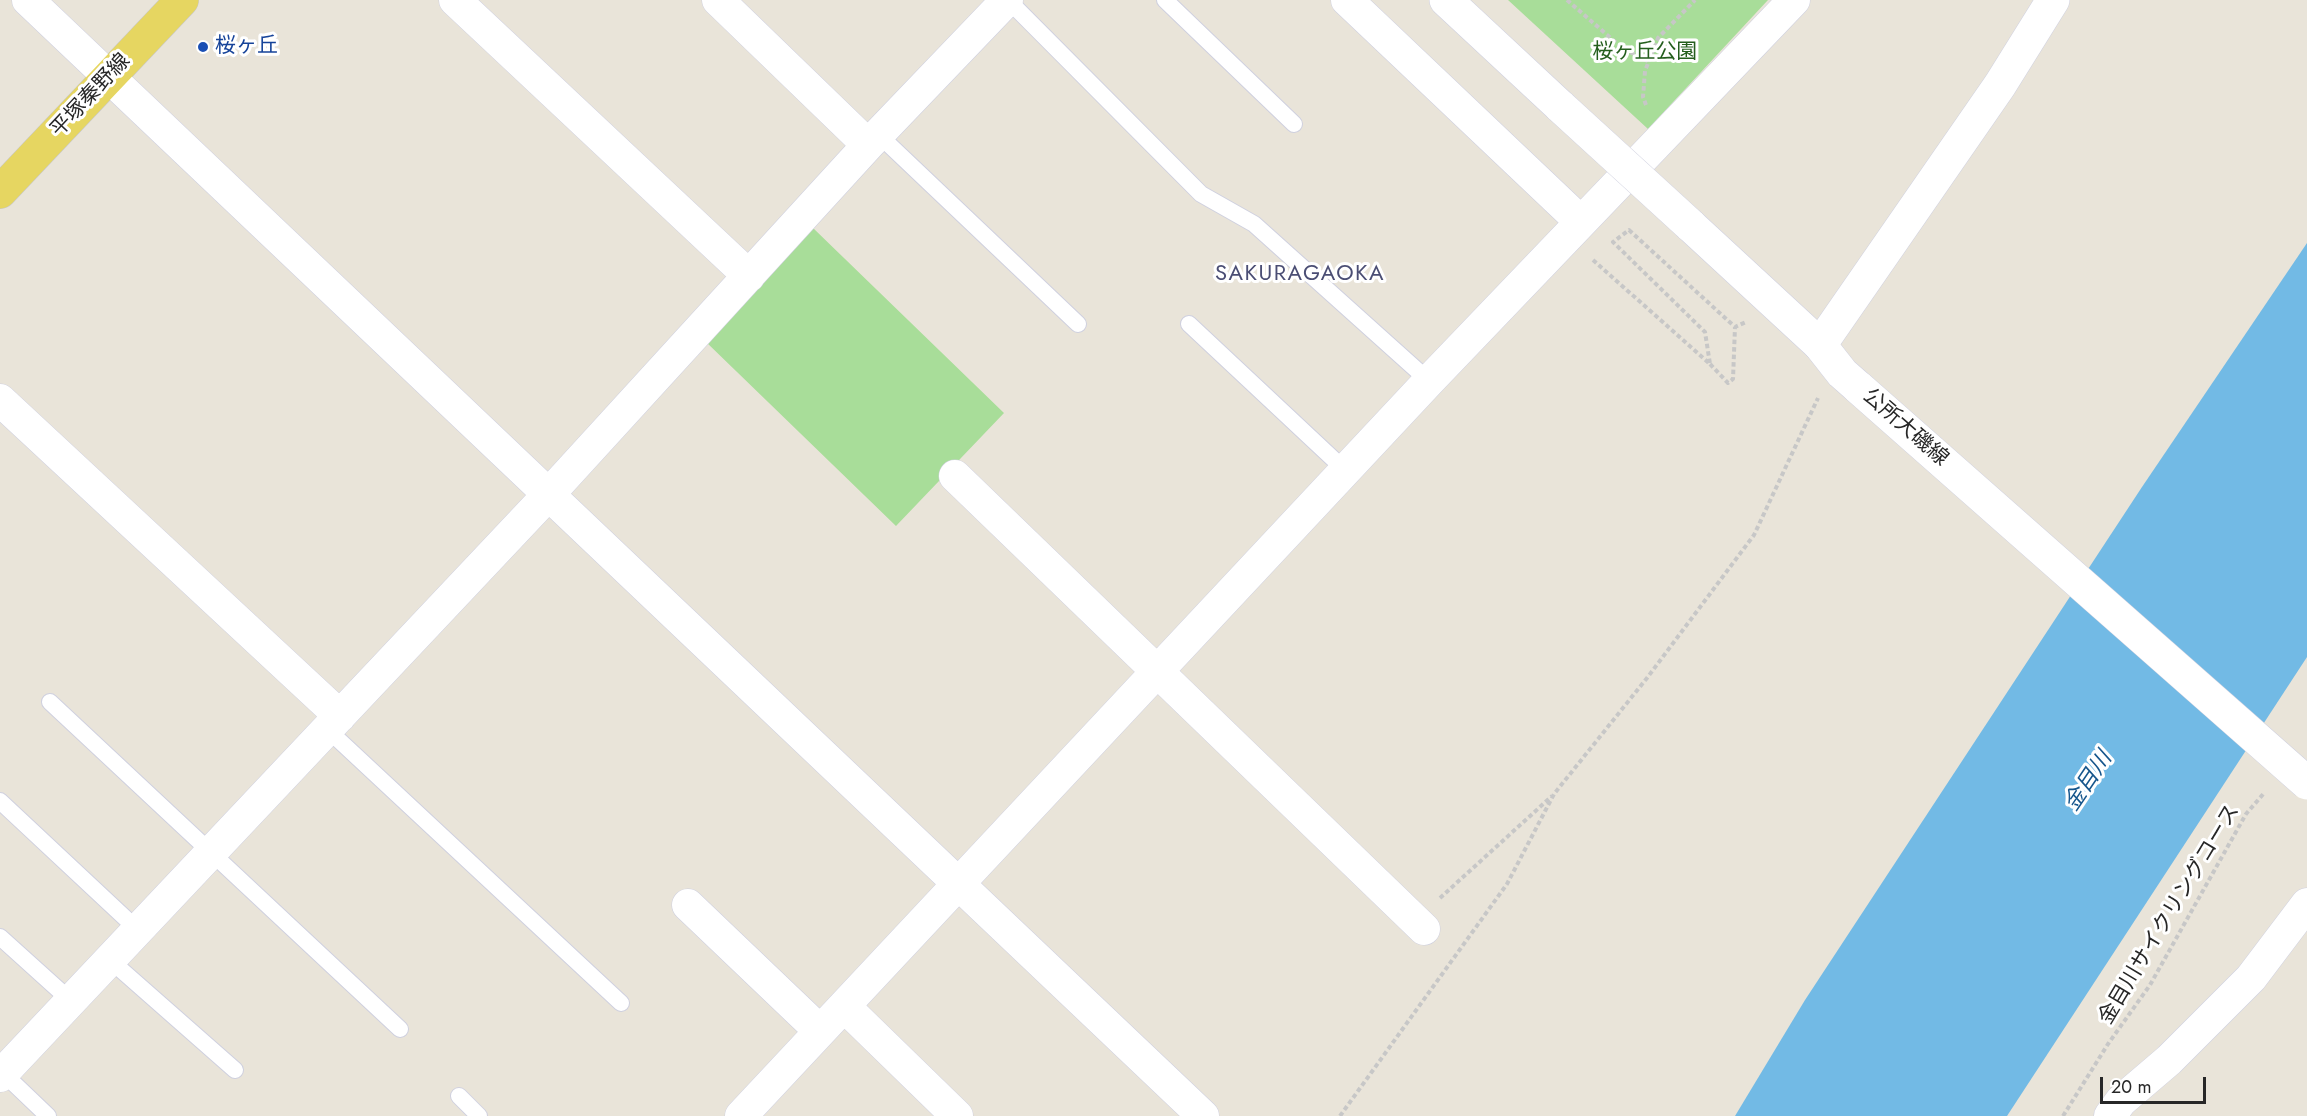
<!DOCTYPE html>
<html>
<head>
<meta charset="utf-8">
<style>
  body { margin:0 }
  #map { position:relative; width:2307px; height:1116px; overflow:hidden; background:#e9e4d9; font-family:Jost,sans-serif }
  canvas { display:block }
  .scale { position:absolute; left:2100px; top:1077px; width:106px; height:27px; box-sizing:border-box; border:3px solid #272727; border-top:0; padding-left:8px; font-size:18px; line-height:21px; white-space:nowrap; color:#272727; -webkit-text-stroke:4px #fff; paint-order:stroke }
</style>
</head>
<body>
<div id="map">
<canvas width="2307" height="1116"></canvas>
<div class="scale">20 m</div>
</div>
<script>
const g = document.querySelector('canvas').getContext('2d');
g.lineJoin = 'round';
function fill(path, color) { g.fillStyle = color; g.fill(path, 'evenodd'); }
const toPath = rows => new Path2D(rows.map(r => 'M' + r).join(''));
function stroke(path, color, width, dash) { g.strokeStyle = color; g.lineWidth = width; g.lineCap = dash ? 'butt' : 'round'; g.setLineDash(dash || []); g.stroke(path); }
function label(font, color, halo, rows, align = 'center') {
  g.font = font + ' Jost,"Noto Sans JP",sans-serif'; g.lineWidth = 6; g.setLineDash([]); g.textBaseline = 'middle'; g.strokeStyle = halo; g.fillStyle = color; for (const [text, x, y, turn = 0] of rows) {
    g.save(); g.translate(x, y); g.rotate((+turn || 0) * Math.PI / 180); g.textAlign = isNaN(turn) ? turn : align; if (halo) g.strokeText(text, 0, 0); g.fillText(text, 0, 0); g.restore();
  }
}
fill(toPath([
  [1508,0,1768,0,1648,129],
  [813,228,1004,413,896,526,705,341]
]), '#a8dd99');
fill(toPath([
  [2307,243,2307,657,2007,1116,1735,1116,1805,1000,2142,487]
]), '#72bae5');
const service = toPath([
  [1008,0,1201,194,1254,224,1429,381],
  [1165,0,1294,124],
  [879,135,1078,324],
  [1189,324,1345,470],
  [50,702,400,1029],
  [327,729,621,1003],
  [0,801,138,930],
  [0,937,71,1001],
  [110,960,235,1070],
  [3,1073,48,1116],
  [459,1096,479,1116]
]);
const minor = toPath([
  [28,0,1203,1116],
  [455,0,749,276],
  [718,0,868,145],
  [1347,0,1580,221],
  [0,400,340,716],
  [955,476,1424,929],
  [688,905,820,1031],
  [844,1006,957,1116],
  [0,1076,549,494,868,145,1007,0],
  [741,1116,1429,381,1794,0],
  [2110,1116,2121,1101,2169,1060,2251,978,2307,904]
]);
const tertiary = toPath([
  [1446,0,1561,107],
  [1690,225,1820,345]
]);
const secondary = toPath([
  [1859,388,1842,373,1820,345,2000,85,2053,0]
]);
const primary = toPath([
  [0,192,182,0]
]);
stroke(service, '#cfd0df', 18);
stroke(minor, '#cfd0df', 33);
stroke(tertiary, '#cfd0df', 34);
stroke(secondary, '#cfd0df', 34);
stroke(primary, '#c7c7c7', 34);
stroke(toPath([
  [1567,0,1621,47,1649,62],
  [1646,105,1643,97,1645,71,1658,38,1695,0],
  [1593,260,1710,364,1705,332,1613,242,1629,230,1735,327,1746,322],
  [1710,364,1728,383,1733,379,1735,327],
  [1440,898,1552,796],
  [1340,1116,1507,884,1554,794,1647,678,1754,535,1818,398],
  [2063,1116,2108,1044,2150,985,2246,814,2265,792]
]), '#c7c7c7', 4, [4.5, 3]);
stroke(service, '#fff', 16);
stroke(minor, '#fff', 32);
stroke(tertiary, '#fff', 33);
stroke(secondary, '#fff', 33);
stroke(primary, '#e6d661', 33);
const tertiaryBridge = toPath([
  [1561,107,1690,225]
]);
const secondaryBridge = toPath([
  [1859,388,2307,783]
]);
stroke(tertiaryBridge, '#cfd0df', 34, []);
stroke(secondaryBridge, '#cfd0df', 34, []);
stroke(tertiaryBridge, '#fff', 33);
stroke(secondaryBridge, '#fff', 33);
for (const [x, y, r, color] of [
  [203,47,6,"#1a4fb4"]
]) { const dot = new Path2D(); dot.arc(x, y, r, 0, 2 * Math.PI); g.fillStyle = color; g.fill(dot); stroke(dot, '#fff', 2); }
label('21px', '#164399', '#fff', [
  ["桜ヶ丘",215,47]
], 'left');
label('21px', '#245e1d', '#fff', [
  ["桜ヶ丘公園",1645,53]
]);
label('21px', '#272727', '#fff', [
  ["平塚秦野線",91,96,-47],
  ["公所大磯線",1905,428,41],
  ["金目川サイクリングコース",2170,915,-59]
]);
g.letterSpacing = '1.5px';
label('22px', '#4b4e74', '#fff', [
  ["SAKURAGAOKA",1300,275]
]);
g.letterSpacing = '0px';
label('italic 22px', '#16568c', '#fff', [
  ["金目川",2089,782,-56]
]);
</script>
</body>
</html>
